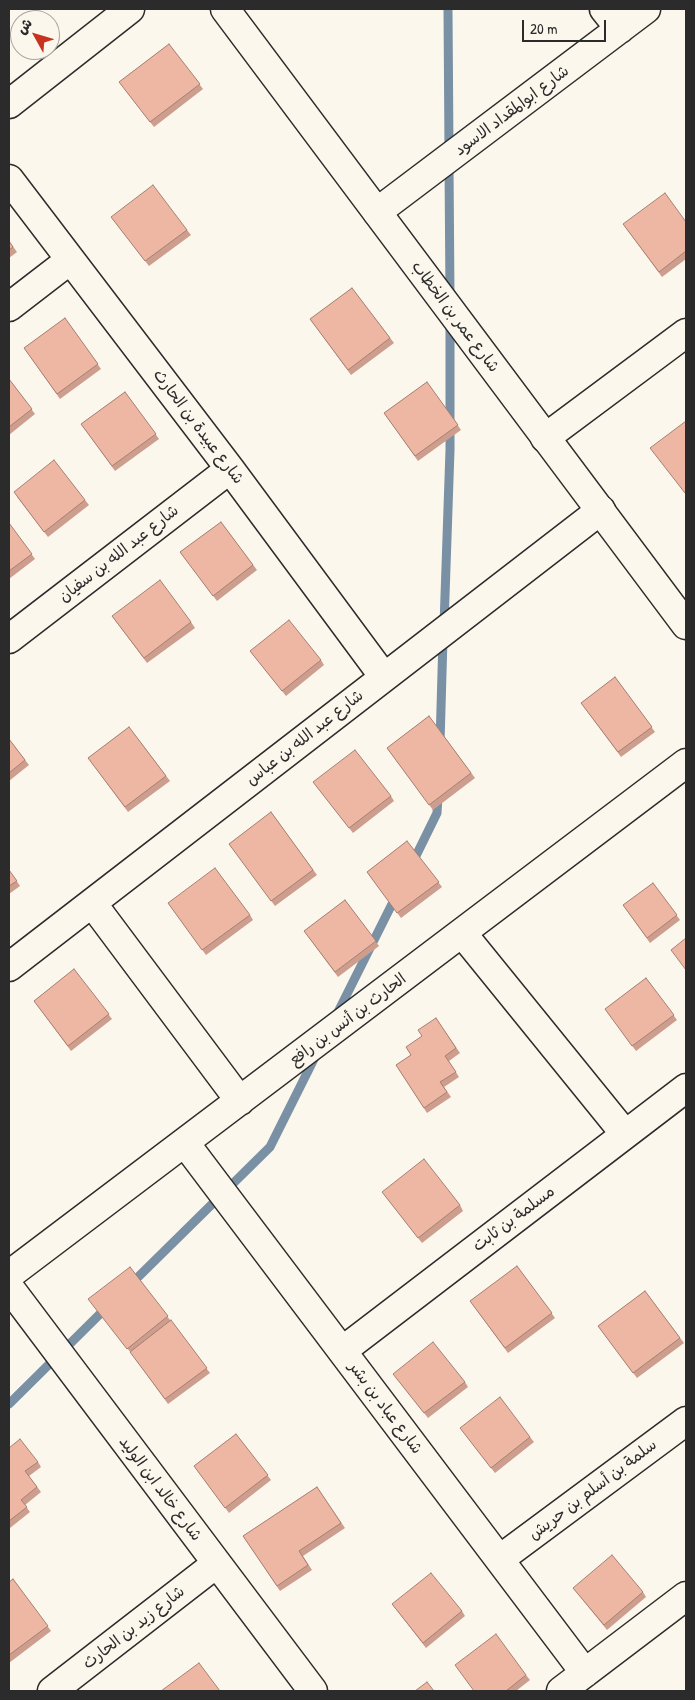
<!DOCTYPE html>
<html>
<head>
<meta charset="utf-8">
<style>
  body { margin:0 }
  #map { position:relative; width:695px; height:1700px; overflow:hidden; background:#fbf7ec; font-family:"Patrick Hand","Playpen Sans Arabic",sans-serif }
  canvas { display:block }
  .frame { position:absolute; inset:0; border:10px solid #2b2b2b; pointer-events:none }
  .north { position:absolute; left:10px; top:10px; width:50px; height:50px; box-sizing:border-box; background:#fbf7ec; border:1px solid #a8a59f; border-radius:50%; rotate:309deg; font-size:14px; font-weight:700; line-height:20px; text-align:center; color:#2b2b2b }
  .north::after { content:''; display:block; margin:auto; width:18px; height:22px; background:#c8321e; clip-path:polygon(50% 0,100% 100%,50% 72%,0 100%) }
  .scale { position:absolute; left:522px; top:20px; width:84px; height:22px; box-sizing:border-box; border:2px solid #2b2b2b; border-top:0; padding-left:6px; font-size:15px; line-height:18px; white-space:nowrap; color:#2b2b2b; -webkit-text-stroke:4px #fbf7ec; paint-order:stroke }
</style>
</head>
<body>
<div id="map">
<canvas width="695" height="1700"></canvas>
<div class="frame"></div>
<div class="north">ش</div>
<div class="scale">20 m</div>
</div>
<script>
const g = document.querySelector('canvas').getContext('2d');
g.lineJoin = 'round';
const toPath = rows => new Path2D(rows.map(r => 'M' + r).join(''));
function stroke(path, color, width, dash) { g.strokeStyle = color; g.lineWidth = width; g.lineCap = dash ? 'butt' : 'round'; g.setLineDash(dash || []); g.stroke(path); }
function fill(path, color) { g.fillStyle = color; g.fill(path, 'evenodd'); }
function label(font, color, halo, rows, align = 'center') {
  g.font = font + ' "Patrick Hand","Playpen Sans Arabic",sans-serif'; g.lineWidth = 4; g.setLineDash([]); g.textBaseline = 'middle'; g.strokeStyle = halo; g.fillStyle = color; for (const [text, x, y, turn = 0] of rows) {
    g.save(); g.translate(x, y); g.rotate((+turn || 0) * Math.PI / 180); g.textAlign = isNaN(turn) ? turn : align; if (halo) g.strokeText(text, 0, 0); g.fillText(text, 0, 0); g.restore();
  }
}
stroke(toPath([
  [448,9,449,151],
  [449,164,450,298],
  [444,625,450,450,450,321],
  [440,743,443,638],
  [412,864,437,813,438,796],
  [336,1016,396,896],
  [130,1285,270,1147,317,1053],
  [9,1404,108,1306]
]), '#7990a5', 9);
const street = toPath([
  [604,9,620,29],
  [9,104,130,9],
  [9,179,230,469,384,677],
  [377,212,646,9],
  [9,307,70,260],
  [545,438,686,333],
  [9,639,230,469],
  [92,903,240,1101],
  [462,933,625,1134],
  [9,967,601,510],
  [185,1143,585,1673],
  [9,1275,686,763],
  [9,1287,313,1691],
  [342,1351,686,1088],
  [500,1559,686,1421],
  [52,1691,216,1564],
  [561,1691,686,1596]
]);
const secondary = toPath([
  [225,9,686,625]
]);
stroke(street, '#2b2b2b', 31);
stroke(secondary, '#2b2b2b', 31);
stroke(street, '#fbf7ec', 28);
stroke(secondary, '#fbf7ec', 28);
fill(toPath([
  [169,44,203,89,154,127,119,82],
  [111,217,187,230,191,235,149,266],
  [686,222,686,259,662,277,623,224],
  [9,241,17,252,9,258],
  [352,288,394,343,351,375,310,319],
  [65,318,101,369,60,399,24,348],
  [9,379,35,414,9,435],
  [427,382,461,430,418,461,384,413],
  [125,392,159,439,115,471,81,424],
  [17,497,85,500,89,505,48,537],
  [221,522,257,570,217,601,180,552],
  [9,523,35,559,9,579],
  [112,616,191,622,195,628,147,663],
  [250,651,321,660,324,665,286,696],
  [615,677,655,732,621,757,581,703],
  [429,716,475,778,433,810,387,748],
  [129,727,170,781,128,812,88,758],
  [9,739,29,765,9,781],
  [317,787,391,796,394,801,353,833],
  [271,812,317,875,275,906,229,844],
  [407,841,442,887,401,918,367,872],
  [9,870,20,886,9,894],
  [653,883,680,920,650,943,623,905],
  [345,900,379,946,338,977,304,931],
  [168,903,250,915,253,920,206,955],
  [74,969,112,1019,71,1051,34,1001],
  [646,978,677,1020,636,1051,605,1009],
  [436,1018,460,1053,449,1061,459,1077,444,1087,451,1097,427,1113,396,1065,411,1055,422,1036],
  [386,1197,460,1205,463,1211,422,1243],
  [517,1266,555,1318,508,1353,470,1301],
  [130,1267,210,1373,168,1404,131,1353,92,1304],
  [645,1291,684,1343,637,1378,598,1326],
  [397,1379,465,1382,468,1387,428,1418],
  [464,1433,530,1437,534,1442,495,1473],
  [236,1434,271,1480,229,1513,194,1466],
  [9,1448,38,1462,41,1467,29,1476,41,1492,25,1505,30,1512,10,1528,9,1527],
  [317,1487,345,1528,303,1556,312,1570,280,1591,243,1536],
  [13,1579,51,1631,9,1663,9,1582],
  [573,1588,643,1592,646,1597,607,1630],
  [392,1604,462,1611,465,1616,426,1648],
  [526,1675,530,1680,516,1691,474,1691]
]), '#cd9d8d');
const building = toPath([
  [169,44,200,84,150,122,119,82,169,44],
  [153,185,187,230,145,261,111,217,153,185],
  [665,193,686,222,686,251,659,272,623,224,665,193],
  [9,241,13,247,9,250,9,241],
  [352,288,390,338,348,370,310,319,352,288],
  [65,318,98,364,57,394,24,348,65,318],
  [9,379,32,409,9,427,9,379],
  [427,382,458,425,415,456,384,413,427,382],
  [125,392,156,434,112,466,81,424,125,392],
  [686,421,686,492,685,493,650,448,686,421],
  [54,460,85,500,44,532,14,492,54,460],
  [221,522,253,565,213,596,180,552,221,522],
  [9,523,32,554,9,571,9,523],
  [160,580,191,622,144,658,112,616,160,580],
  [289,620,321,660,282,691,250,651,289,620],
  [615,677,652,727,618,752,581,703,615,677],
  [429,716,471,773,429,805,387,748,429,716],
  [129,727,166,776,125,807,88,758,129,727],
  [9,739,25,760,9,773,9,739],
  [355,750,391,796,349,828,313,782,355,750],
  [271,812,313,870,271,901,229,844,271,812],
  [407,841,439,882,397,913,367,872,407,841],
  [215,868,250,915,202,950,168,903,215,868],
  [9,870,17,881,9,886,9,870],
  [653,883,677,915,647,938,623,905,653,883],
  [345,900,376,941,335,972,304,931,345,900],
  [686,938,686,970,671,950,686,938],
  [74,969,109,1014,68,1046,34,1001,74,969],
  [646,978,674,1015,632,1046,605,1009,646,978],
  [436,1018,456,1048,445,1056,456,1072,440,1082,447,1092,424,1108,396,1065,411,1055,406,1047,422,1036,418,1030,436,1018],
  [424,1159,460,1205,418,1238,382,1192,424,1159],
  [517,1266,552,1313,505,1348,470,1301,517,1266],
  [130,1267,168,1316,127,1349,88,1299,130,1267],
  [645,1291,680,1338,633,1373,598,1326,645,1291],
  [171,1320,207,1368,165,1399,130,1352,171,1320],
  [433,1342,465,1382,424,1413,393,1374,433,1342],
  [500,1397,530,1437,491,1468,460,1428,500,1397],
  [236,1434,268,1475,225,1508,194,1466,236,1434],
  [20,1439,38,1462,25,1471,37,1487,21,1500,27,1507,9,1521,9,1448,20,1439],
  [317,1487,341,1523,299,1551,308,1565,277,1586,243,1536,317,1487],
  [612,1555,643,1592,604,1625,573,1588,612,1555],
  [431,1573,462,1611,423,1643,392,1604,431,1573],
  [13,1579,48,1626,9,1655,9,1582,13,1579],
  [496,1634,526,1675,506,1691,474,1691,455,1665,496,1634],
  [199,1663,220,1691,161,1691,199,1663],
  [427,1682,434,1691,415,1691,427,1682]
]);
fill(building, '#eeb7a4');
stroke(building, '#a78073', 1);
label('16px', '#2b2b2b', '#fbf7ec', [
  ["شارع ابوالمقداد الاسود",512,111,-37],
  ["شارع عمر بن الخطاب",455,317,53],
  ["شارع عبيدة بن الحارث",198,427,53],
  ["شارع عبد الله بن سفيان",119,554,-38],
  ["شارع عبد الله بن عباس",305,738,-38],
  ["الحارث بن أنس بن رافع",348,1020,-37],
  ["مسلمة بن ثابت",514,1219,-37],
  ["شارع عباد بن بشر",385,1408,53],
  ["شارع خالد ابن الوليد",160,1489,53],
  ["سلمة بن أسلم بن حريش",593,1490,-37],
  ["شارع زيد بن الحارث",134,1628,-38]
]);
</script>
</body>
</html>
